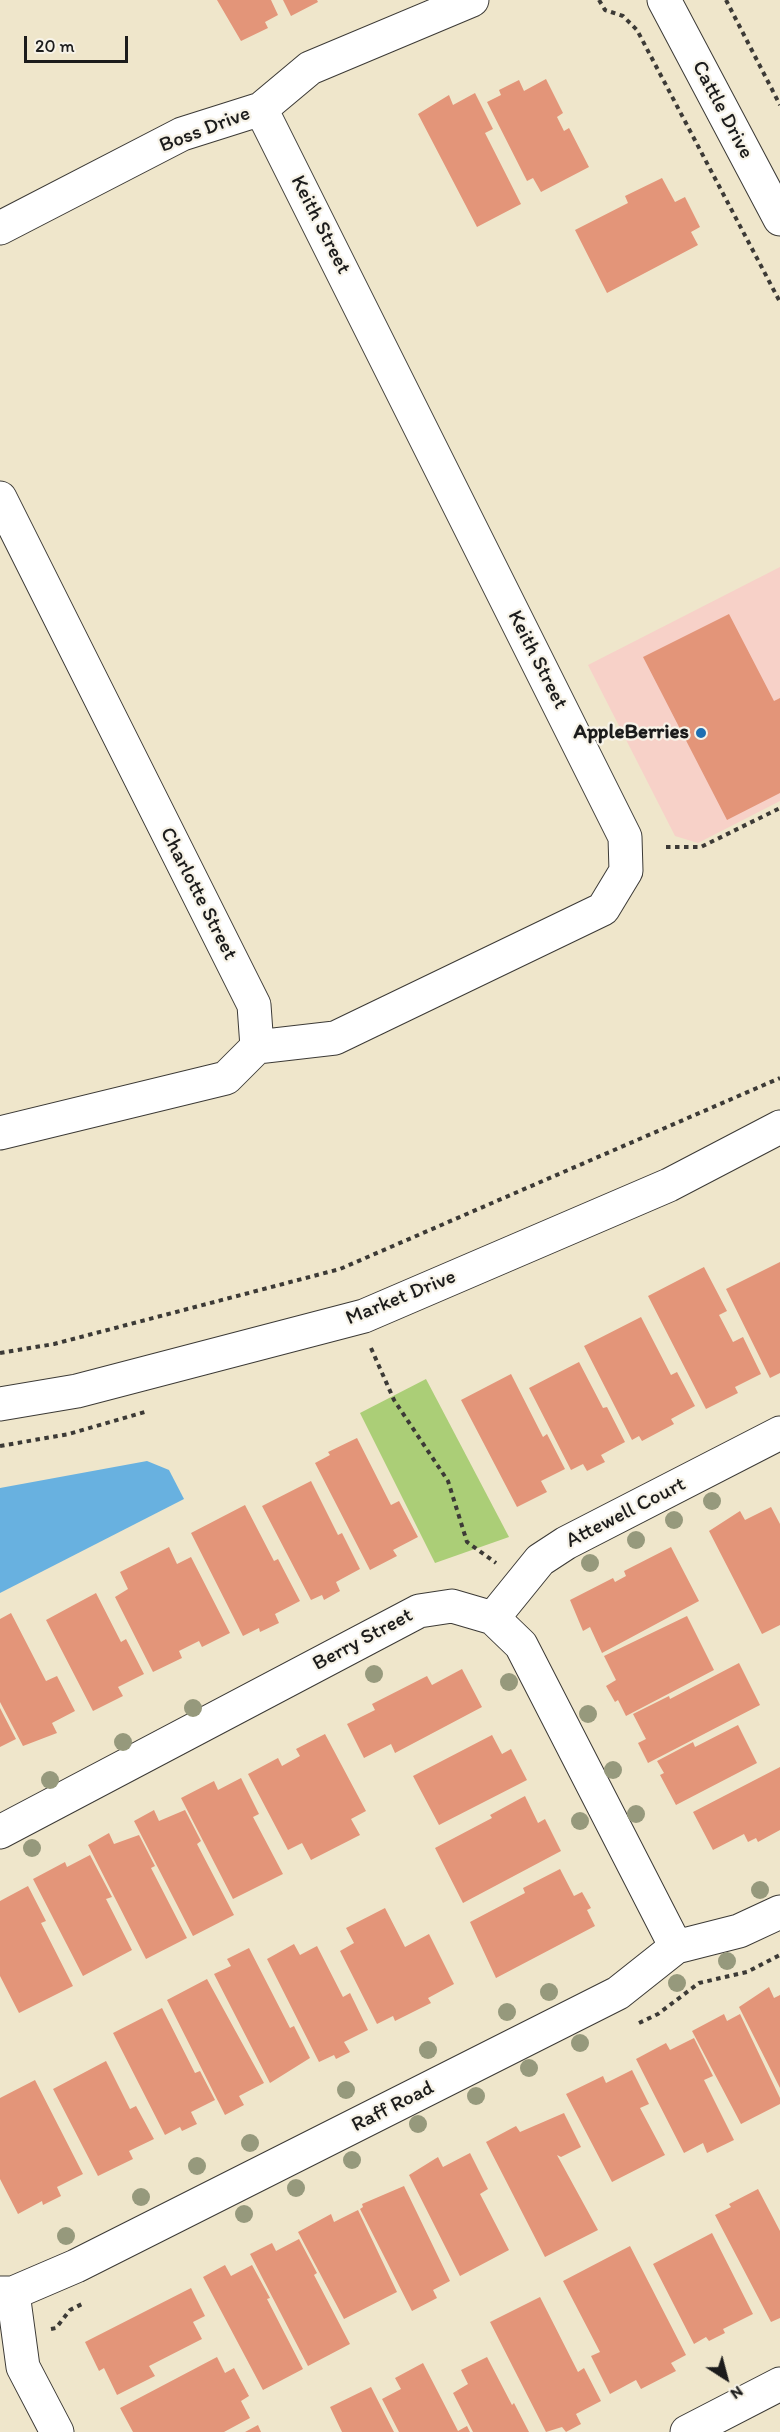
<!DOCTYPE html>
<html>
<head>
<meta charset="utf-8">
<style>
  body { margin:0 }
  #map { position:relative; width:780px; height:2432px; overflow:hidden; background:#efe6cb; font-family:Itim,sans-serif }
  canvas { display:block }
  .north { position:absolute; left:696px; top:2348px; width:60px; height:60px; -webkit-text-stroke:4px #f7f3e8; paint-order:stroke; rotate:144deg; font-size:16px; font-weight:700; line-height:24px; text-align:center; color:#1c1c1c }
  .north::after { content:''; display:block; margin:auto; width:21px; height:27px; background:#1c1c1c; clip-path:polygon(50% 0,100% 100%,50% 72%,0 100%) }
  .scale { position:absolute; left:24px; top:36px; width:104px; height:27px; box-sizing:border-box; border:3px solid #1c1c1c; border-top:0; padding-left:8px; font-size:18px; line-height:21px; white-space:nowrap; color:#1c1c1c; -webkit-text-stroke:4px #f7f3e8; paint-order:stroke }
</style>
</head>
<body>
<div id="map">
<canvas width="780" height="2432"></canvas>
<div class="north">N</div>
<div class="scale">20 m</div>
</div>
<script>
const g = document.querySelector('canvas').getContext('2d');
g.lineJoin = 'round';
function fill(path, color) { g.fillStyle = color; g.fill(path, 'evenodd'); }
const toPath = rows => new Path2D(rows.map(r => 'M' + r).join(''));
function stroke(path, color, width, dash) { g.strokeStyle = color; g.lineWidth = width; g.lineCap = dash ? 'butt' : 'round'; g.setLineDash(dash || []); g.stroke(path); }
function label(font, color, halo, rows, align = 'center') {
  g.font = font + ' Itim,sans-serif'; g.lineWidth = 4.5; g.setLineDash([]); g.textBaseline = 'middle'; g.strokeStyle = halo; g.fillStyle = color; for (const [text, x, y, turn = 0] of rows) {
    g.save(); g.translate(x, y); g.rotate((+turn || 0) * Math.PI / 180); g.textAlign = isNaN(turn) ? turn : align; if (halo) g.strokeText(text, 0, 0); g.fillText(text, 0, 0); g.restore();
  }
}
fill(toPath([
  [780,567,780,801,698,843,675,836,588,665]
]), '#f7d1c8');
fill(toPath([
  [426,1379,509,1537,435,1563,360,1413]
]), '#abce77');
fill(toPath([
  [147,1461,169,1470,184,1499,0,1593,0,1488]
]), '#68b1e0');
fill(toPath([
  [217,0,271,0,278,15,265,22,268,28,241,41],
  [283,0,317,0,318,2,291,16],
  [546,79,563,113,557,117,564,131,569,128,589,167,541,192,533,178,527,181,487,102,501,95,499,90,519,80,524,91],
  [475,93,493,129,485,133,521,204,477,227,418,114,449,95,453,105],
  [662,178,675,202,685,197,700,227,691,232,698,245,607,293,575,230,628,203,625,196],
  [729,614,774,701,780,698,780,793,727,820,643,657],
  [780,1262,780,1373,770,1378,726,1289],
  [704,1267,727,1311,719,1315,733,1342,743,1337,761,1374,735,1387,738,1393,706,1409,648,1296],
  [641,1317,671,1375,677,1372,695,1406,671,1419,674,1424,642,1441,639,1436,632,1440,584,1346],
  [579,1362,603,1408,607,1407,625,1442,601,1455,605,1462,587,1471,583,1464,571,1470,529,1388],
  [511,1374,543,1437,547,1434,565,1469,541,1481,547,1492,517,1507,461,1400],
  [357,1438,391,1505,399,1501,418,1537,393,1550,397,1556,370,1570,315,1463,330,1455,328,1452],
  [311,1481,338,1535,342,1533,360,1569,336,1582,340,1591,324,1600,322,1595,311,1600,262,1506],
  [245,1505,274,1561,278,1559,300,1601,275,1614,279,1623,260,1632,259,1628,243,1636,191,1533],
  [771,1507,780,1524,780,1625,762,1634,709,1531,740,1511,745,1520],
  [169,1547,177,1564,191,1557,230,1633,202,1647,199,1641,179,1651,182,1658,153,1672,115,1597,128,1589,120,1572],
  [671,1547,699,1601,602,1653,590,1627,583,1631,570,1600,613,1578,615,1582,626,1576,624,1571],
  [96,1593,121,1642,126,1639,144,1674,118,1687,123,1696,93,1711,46,1620],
  [11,1613,46,1681,57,1676,75,1711,52,1723,57,1733,23,1746,0,1702,0,1619],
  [687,1616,714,1670,626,1716,618,1700,615,1702,606,1686,616,1680,604,1656],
  [739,1663,760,1705,648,1763,638,1743,646,1739,633,1714,669,1696,670,1699],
  [462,1669,482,1707,395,1753,391,1744,364,1758,347,1724,375,1710,372,1704,427,1676,432,1685],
  [0,1708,16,1739,0,1747],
  [738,1725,757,1763,676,1805,660,1775,664,1773,657,1761,693,1742,695,1747],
  [325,1734,366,1811,351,1819,360,1835,311,1860,302,1843,288,1850,248,1774,278,1758,282,1766,300,1756,296,1749],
  [492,1735,502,1754,511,1749,527,1780,439,1825,413,1776],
  [780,1767,780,1830,758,1842,756,1838,748,1842,744,1834,713,1850,693,1812],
  [241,1778,259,1814,253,1817,283,1874,233,1899,181,1798,214,1781,218,1790],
  [525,1796,538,1823,545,1819,561,1851,463,1903,435,1848,492,1818,490,1815],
  [154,1810,159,1821,185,1810,201,1841,197,1844,234,1915,193,1936,134,1821],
  [109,1833,114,1844,139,1835,155,1866,151,1868,187,1938,146,1959,88,1845],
  [90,1855,112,1897,106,1899,132,1950,83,1976,33,1879,65,1862,67,1867],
  [560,1869,574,1896,582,1892,591,1908,587,1910,595,1926,496,1978,470,1922,525,1893,523,1888],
  [28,1886,46,1921,41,1923,73,1986,19,2013,0,1976,0,1901],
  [385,1908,405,1947,429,1934,454,1984,428,1998,431,2003,395,2021,393,2016,377,2024,340,1951,354,1943,346,1928],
  [294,1944,300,1955,317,1946,343,1997,350,1993,368,2030,344,2042,350,2052,336,2059,334,2055,319,2062,267,1959],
  [249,1948,290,2028,294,2026,310,2058,270,2083,214,1974,231,1966,227,1959],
  [207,1979,264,2083,239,2096,244,2105,225,2115,167,2000],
  [769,1987,774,1998,780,1995,780,2088,739,2007],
  [162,2008,195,2073,200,2071,215,2100,191,2112,197,2124,182,2131,180,2127,165,2135,113,2033],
  [724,2014,727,2021,740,2014,780,2098,780,2104,741,2124,692,2031],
  [694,2038,713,2076,704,2080,734,2140,707,2153,703,2143,684,2153,636,2059,666,2043,670,2050],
  [106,2061,130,2109,136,2106,154,2139,129,2151,133,2159,98,2176,53,2089],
  [632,2070,649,2104,640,2108,665,2155,612,2182,566,2094,603,2076,606,2083],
  [35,2080,83,2174,57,2187,61,2196,43,2205,42,2201,18,2214,0,2179,0,2098],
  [564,2113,581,2147,561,2157,557,2155,598,2230,545,2257,486,2142,516,2126,520,2132],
  [470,2153,488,2189,480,2194,509,2250,460,2276,409,2175,438,2157,443,2167],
  [404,2186,450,2281,433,2290,437,2298,412,2311,360,2209,363,2207,362,2204],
  [758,2189,780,2231,780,2318,771,2322,715,2215,731,2207,729,2204],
  [358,2210,397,2292,344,2319,298,2232,331,2214,334,2222],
  [712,2233,753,2314,723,2329,725,2333,709,2341,706,2337,694,2344,653,2264],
  [299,2239,317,2273,314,2275,350,2344,308,2366,250,2254,272,2243,276,2251],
  [630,2246,686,2355,671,2363,676,2371,641,2389,636,2380,610,2394,591,2356,600,2352,563,2281],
  [225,2265,231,2276,252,2265,270,2298,267,2299,303,2369,263,2390,203,2277],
  [191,2288,205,2316,193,2322,202,2339,149,2366,155,2376,117,2395,104,2368,99,2371,85,2342],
  [540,2297,578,2372,584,2368,601,2401,576,2414,581,2424,566,2432,562,2427,546,2432,490,2322],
  [217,2357,225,2373,234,2368,249,2396,241,2401,250,2418,224,2432,133,2432,120,2408],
  [487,2357,512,2405,514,2403,529,2432,473,2432,453,2393,468,2384,461,2370],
  [423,2363,458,2431,467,2426,470,2432,399,2432,382,2399,401,2389,395,2378],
  [371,2387,394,2432,342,2432,330,2407],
  [258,2425,261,2432,245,2432]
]), '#e39579');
const street = toPath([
  [664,0,780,219],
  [0,228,182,134,261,109,310,68,472,0],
  [0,498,254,1005,257,1047,226,1078,0,1133],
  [257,1047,335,1038,603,909,626,871,625,837,261,109],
  [493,1618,540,1560,566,1543,780,1433],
  [0,1832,419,1611,452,1606,493,1618,521,1645,676,1947],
  [0,2293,13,2293,76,2266,618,1993,676,1947,739,1931,780,1912],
  [13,2293,23,2367,57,2432],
  [687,2432,780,2384]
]);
const secondary = toPath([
  [0,1404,77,1391,364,1316,669,1185,780,1127]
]);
stroke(street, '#3c3a36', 35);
stroke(secondary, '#3c3a36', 35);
stroke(toPath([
  [599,0,605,10,623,16,637,30,780,302],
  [726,0,780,105],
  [666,847,701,847,780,808],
  [371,1348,394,1400,448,1481,467,1542,496,1563],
  [0,1353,54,1344,340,1269,780,1078],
  [0,1446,69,1434,148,1411],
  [639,2023,658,2014,699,1983,747,1972,780,1955],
  [51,2329,56,2328,70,2310,84,2303]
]), '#3c3a36', 4, [4.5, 4.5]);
stroke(street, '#fff', 33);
stroke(secondary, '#fff', 33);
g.fillStyle = '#96997c';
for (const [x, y] of [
  [712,1501],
  [674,1520],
  [636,1540],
  [590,1563],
  [374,1674],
  [509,1682],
  [193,1708],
  [588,1714],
  [123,1742],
  [613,1770],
  [50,1780],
  [636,1814],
  [580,1821],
  [32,1848],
  [760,1890],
  [727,1961],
  [677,1983],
  [549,1992],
  [507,2012],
  [580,2043],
  [428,2050],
  [529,2068],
  [346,2090],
  [476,2096],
  [418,2124],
  [250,2143],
  [352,2160],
  [197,2166],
  [296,2188],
  [141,2197],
  [244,2214],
  [66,2236]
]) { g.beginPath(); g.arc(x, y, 9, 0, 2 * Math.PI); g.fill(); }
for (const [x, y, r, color] of [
  [701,733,6,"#1f6fb2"]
]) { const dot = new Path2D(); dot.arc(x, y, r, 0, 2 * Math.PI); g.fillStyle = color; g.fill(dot); stroke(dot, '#f7f3e8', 2); }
label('21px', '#1c1c1c', '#f7f3e8', [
  ["Cattle Drive",722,110,62],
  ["Boss Drive",205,130,-21],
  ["Keith Street",320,225,63],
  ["Keith Street",537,660,63],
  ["Charlotte Street",198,894,63],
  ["Market Drive",401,1298,-22],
  ["Attewell Court",626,1513,-27],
  ["Berry Street",363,1640,-28],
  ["Raff Road",393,2107,-27]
]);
label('bold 21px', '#1c1c1c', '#f7f3e8', [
  ["AppleBerries",689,733]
], 'right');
</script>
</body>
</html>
